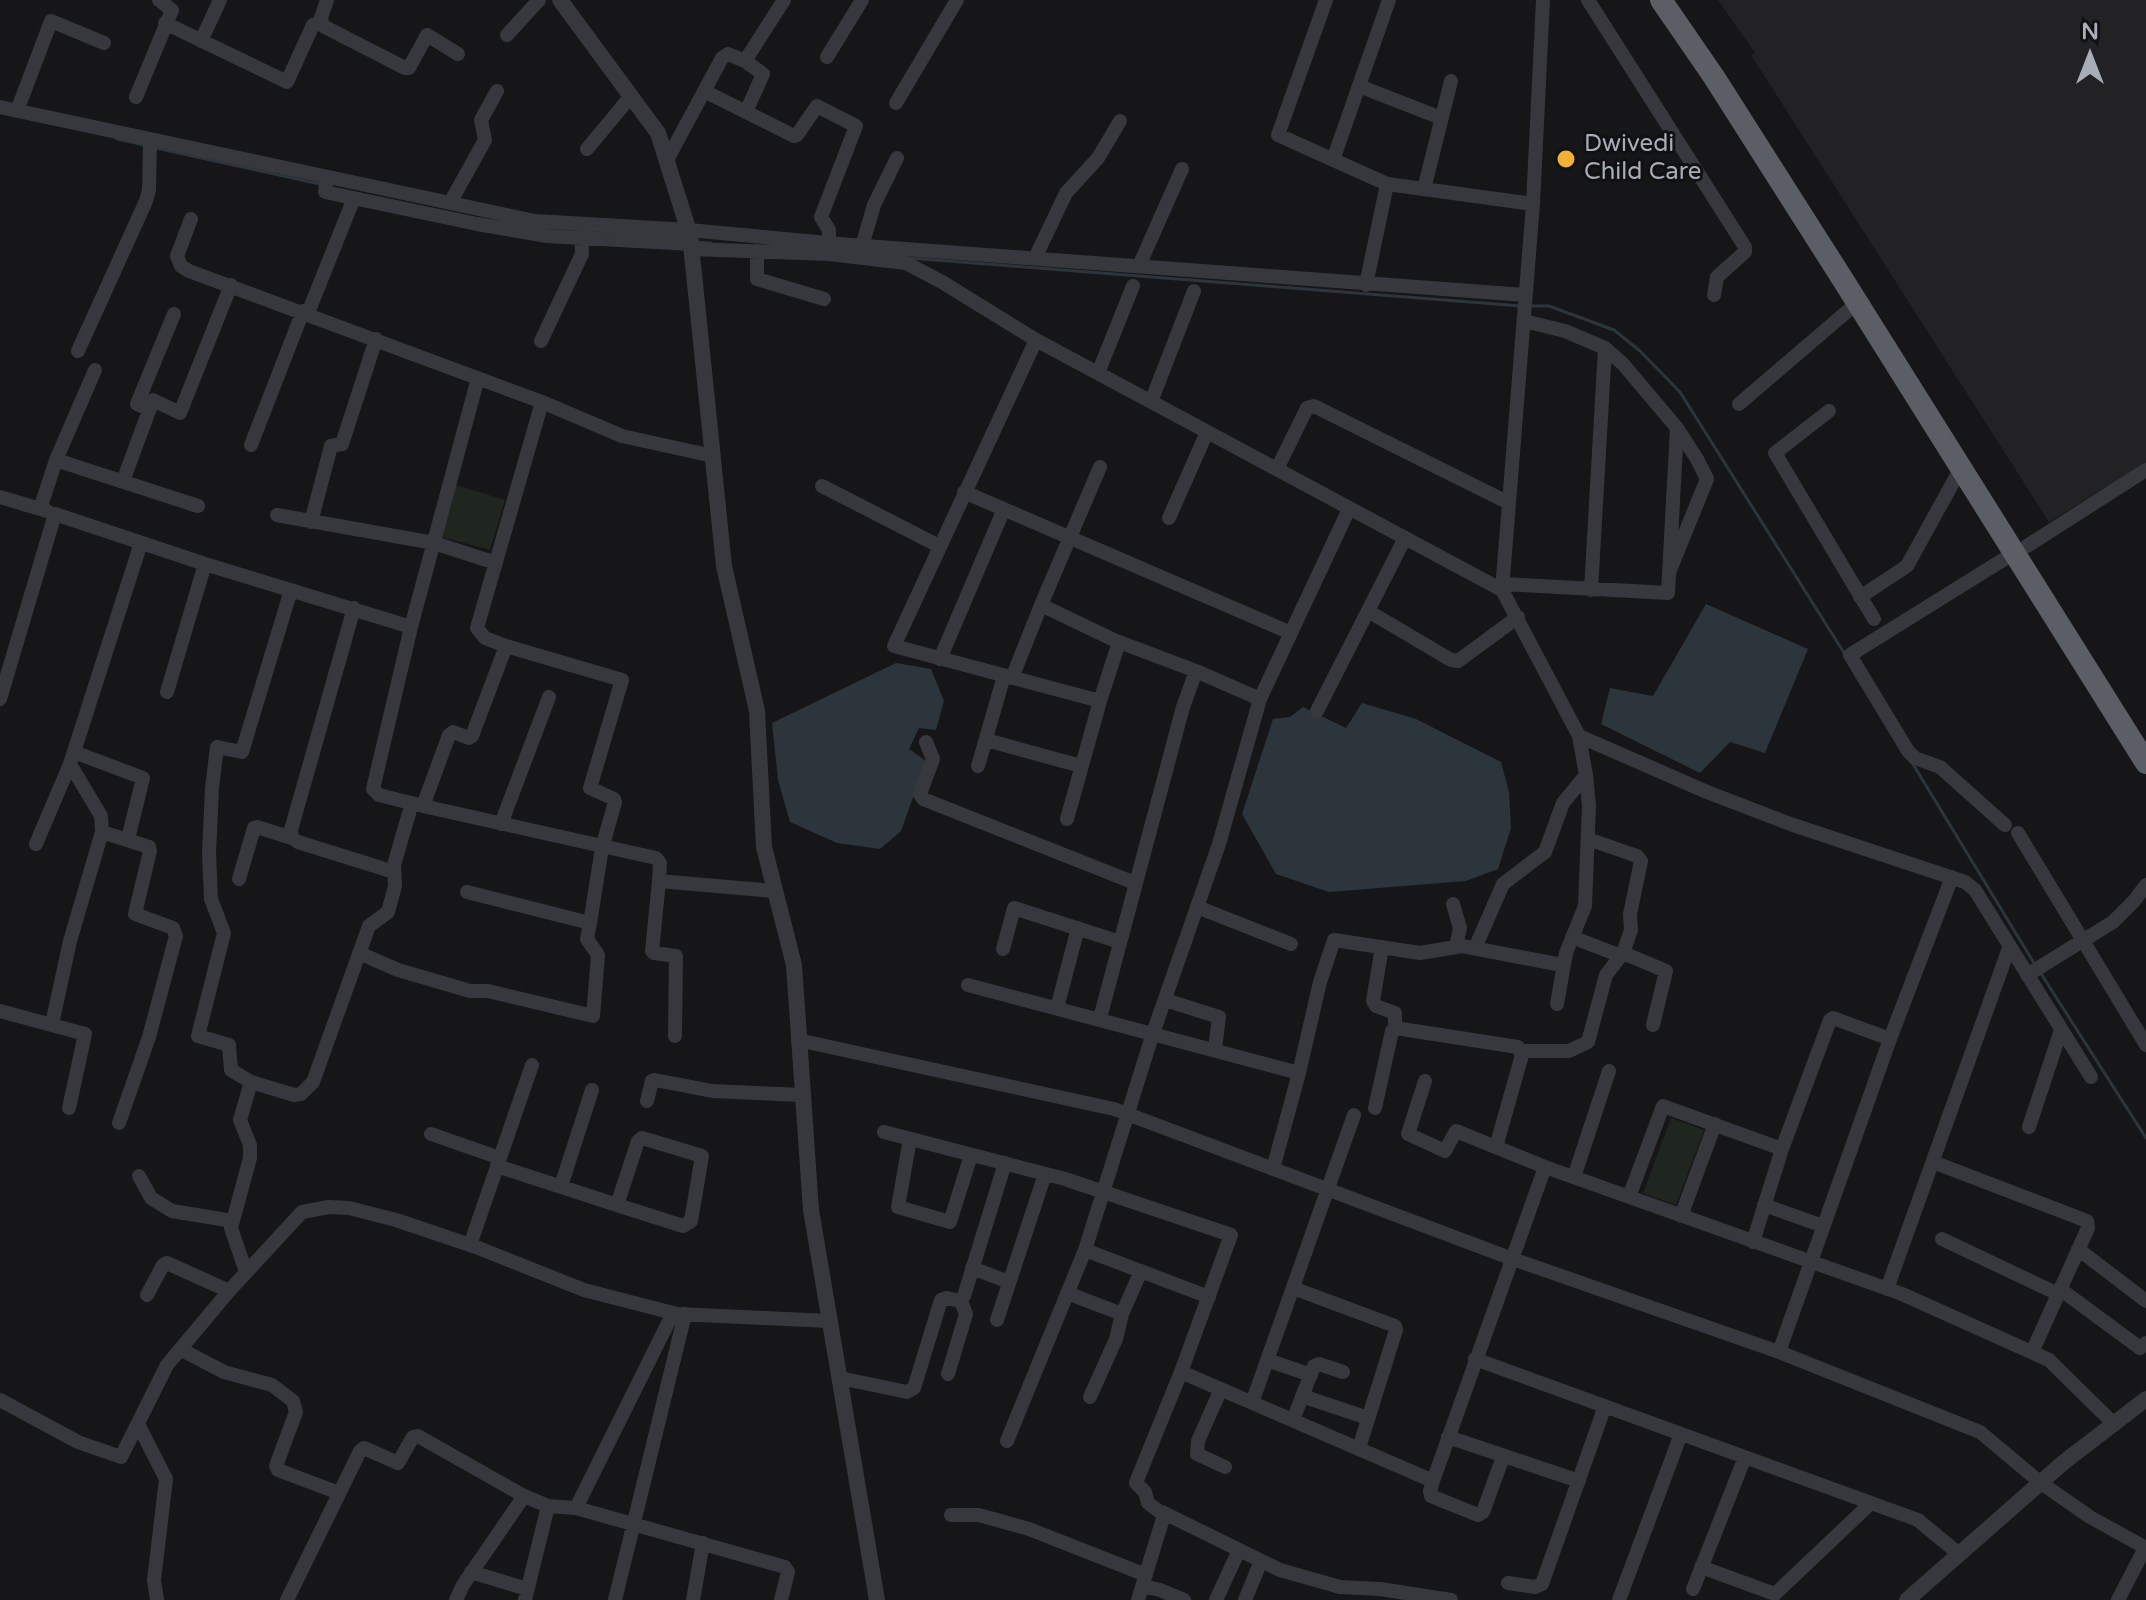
<!DOCTYPE html>
<html>
<head>
<meta charset="utf-8">
<style>
  body { margin:0 }
  #map { position:relative; width:2146px; height:1600px; overflow:hidden; background:#161618; font-family:"Varela Round",sans-serif }
  canvas { display:block }
  .north { position:absolute; left:2050px; top:16px; width:80px; height:80px; -webkit-text-stroke:6px #111113; paint-order:stroke; rotate:0deg; font-size:22px; font-weight:700; line-height:32px; text-align:center; color:#a8adb8 }
  .north::after { content:''; display:block; margin:auto; width:28px; height:36px; background:#a8adb8; clip-path:polygon(50% 0,100% 100%,50% 72%,0 100%) }
</style>
</head>
<body>
<div id="map">
<canvas width="2146" height="1600"></canvas>
<div class="north">N</div>
</div>
<script>
const g = document.querySelector('canvas').getContext('2d');
g.lineJoin = 'round';
function fill(path, color) { g.fillStyle = color; g.fill(path, 'evenodd'); }
const toPath = rows => new Path2D(rows.map(r => 'M' + r).join(''));
function stroke(path, color, width, dash) { g.strokeStyle = color; g.lineWidth = width; g.lineCap = dash ? 'butt' : 'round'; g.setLineDash(dash || []); g.stroke(path); }
function label(font, color, halo, rows, align = 'center') {
  g.font = font + ' "Varela Round",sans-serif'; g.lineWidth = 6; g.setLineDash([]); g.textBaseline = 'middle'; g.strokeStyle = halo; g.fillStyle = color; for (const [text, x, y, turn = 0] of rows) {
    g.save(); g.translate(x, y); g.rotate((+turn || 0) * Math.PI / 180); g.textAlign = isNaN(turn) ? turn : align; if (halo) g.strokeText(text, 0, 0); g.fillText(text, 0, 0); g.restore();
  }
}
fill(toPath([
  [1718,0,2146,0,2146,472,2109,494,2106,487,2049,522,1751,55,1755,53]
]), '#222225');
fill(toPath([
  [456,485,505,500,490,550,442,537],
  [1671,1118,1704,1130,1676,1205,1643,1193]
]), '#1e261f');
fill(toPath([
  [1706,604,1808,649,1765,753,1730,742,1700,773,1601,724,1610,688,1653,696],
  [896,663,931,669,944,701,936,730,919,728,909,749,926,761,901,831,880,849,837,843,790,822,778,780,772,723],
  [1362,703,1416,719,1501,762,1509,792,1511,828,1498,869,1466,881,1329,892,1276,874,1242,814,1273,719,1290,717,1303,707,1346,728]
]), '#2c353c');
stroke(toPath([
  [117,139,145,145],
  [156,148,320,184],
  [695,242,711,243],
  [910,258,1521,306],
  [1528,306,1549,306,1614,330,1640,351,1680,392,1846,656],
  [1911,761,2034,963],
  [2040,972,2146,1138]
]), '#2c353c', 3);
stroke(toPath([
  [327,0,321,18,323,26,405,68,409,68,427,35,458,54],
  [1326,0,1278,135,1387,184,1366,285],
  [1543,0,1533,204,1502,590,1579,736,1586,775,1589,806,1585,906,1566,953,1557,1004],
  [1588,0,1745,247,1745,252,1717,277,1714,295],
  [165,23,287,82,313,25,321,22],
  [507,35,539,0],
  [201,41,220,0],
  [827,57,862,0],
  [745,61,763,74,746,112],
  [1359,86,1441,118],
  [704,91,794,136,797,135,817,106,856,126,821,217,829,230,829,243],
  [136,97,172,10,159,0],
  [896,103,957,0],
  [0,107,535,221,689,230,838,244,1525,295],
  [17,111,51,21,104,43],
  [587,149,631,96],
  [667,160,722,58,728,54,745,61,784,0],
  [1333,160,1389,0],
  [327,177,325,192,477,224,547,236,691,244],
  [1387,184,1533,204],
  [1424,189,1451,81],
  [450,203,485,140,481,120,497,91],
  [191,219,177,256,181,266,189,271,542,402,622,436,713,456],
  [862,246,874,205,897,158],
  [692,249,829,254,906,263,942,282,1036,340,1502,590],
  [757,251,757,279,824,299],
  [1035,258,1066,193,1098,158,1120,121],
  [1139,266,1182,169],
  [308,313,354,198],
  [1524,321,1565,331,1605,348,1623,364,1677,428,1697,459,1707,479,1670,570],
  [1036,340,894,646,1100,701,1119,642],
  [541,341,582,254,581,232],
  [78,351,146,201,149,190,150,140],
  [1098,373,1133,286],
  [478,378,411,627,373,789,379,795,423,806,656,858,660,863,659,881,774,891],
  [1151,402,1194,291],
  [1739,404,1857,303],
  [149,409,137,404,174,314],
  [1829,411,1775,453,1874,619],
  [251,445,303,311],
  [56,460,198,506],
  [1100,467,1041,605,1114,640,1196,671,1260,699],
  [1277,469,1307,408,1314,406,1509,503],
  [123,481,153,400,180,413,231,285],
  [822,486,939,546],
  [964,492,1291,633],
  [0,497,47,511],
  [40,509,56,460,95,370],
  [277,515,434,543,496,563],
  [1169,518,1207,432],
  [311,522,331,446,342,444,376,339],
  [2027,546,2146,470],
  [1503,584,1668,593,1677,428],
  [1591,590,1605,348],
  [1860,597,1907,566,1961,468],
  [354,608,291,830,292,838,298,842,394,872],
  [1368,611,1451,660,1458,661,1518,617],
  [940,659,1004,509],
  [1012,678,1041,605],
  [167,692,205,564],
  [0,699,55,514,205,564,411,627],
  [1317,711,1405,538],
  [1579,736,1707,792,1793,825,1965,882,1975,890,2091,1077],
  [986,740,1081,766],
  [926,742,933,759,920,794,923,799,1135,883],
  [74,752,143,778,128,839],
  [978,766,1004,676],
  [423,806,449,735,453,732,469,738,472,736,506,646],
  [1067,819,1100,701],
  [501,824,549,697],
  [2005,825,1940,767,1915,758,1908,751,1850,655,2014,553],
  [102,832,149,847,150,851,135,914,173,928,176,936,149,1037,119,1123],
  [2018,833,2146,1045],
  [36,844,70,764],
  [239,879,254,828,257,827,292,838],
  [659,881,652,951,654,953,676,956,675,1036],
  [467,892,590,923,602,848,615,802,614,799,590,788,622,680,506,646,485,638,477,628,542,402],
  [1453,904,1460,928,1456,946],
  [1197,907,1291,944],
  [1572,937,1621,956],
  [1382,947,1373,1001,1376,1006,1395,1013,1395,1028],
  [1475,948,1503,884,1545,852,1563,803,1586,775],
  [1003,949,1014,908,1120,942],
  [359,953,398,970,470,991,488,991,593,1016,598,955,587,939,590,923],
  [1623,953,1666,971,1653,1025],
  [2027,975,2113,922,2134,901,2146,885],
  [968,985,1299,1073,1320,982,1334,940,1420,953,1462,946,1562,965],
  [1165,1000,1219,1017,1215,1049],
  [1057,1008,1078,928],
  [0,1011,85,1034,69,1108],
  [1100,1018,1183,707,1196,671],
  [52,1024,70,941,102,832,101,816,70,764,141,543],
  [798,1040,1114,1109,1510,1258,1779,1352,1980,1432,2041,1483,2090,1517,2146,1548],
  [1522,1051,1569,1051,1588,1042,1606,975,1623,953,1631,930,1630,914,1641,861,1637,856,1588,839],
  [1425,1081,1408,1134,1445,1151,1456,1131,1545,1167,1902,1294,2049,1360,2114,1424],
  [251,1082,294,1095,301,1094,313,1082,369,926,388,912,395,886,394,865,412,803],
  [647,1101,652,1081,655,1080,712,1091,802,1095],
  [1375,1108,1392,1031,1395,1028,1518,1047,1522,1055,1496,1147],
  [2029,1127,2061,1030],
  [884,1132,1065,1179,1231,1235,1181,1372,1137,1480,1136,1483,1145,1492,1148,1503,1164,1515,1138,1600],
  [431,1134,500,1158],
  [910,1139,898,1207,950,1222,971,1155],
  [1933,1162,2087,1221,2088,1228,2033,1350],
  [497,1166,617,1205,683,1226,691,1221,702,1156,642,1138,638,1141,617,1205],
  [1273,1169,1299,1073],
  [139,1176,151,1198,172,1211,233,1221],
  [1574,1177,1609,1071],
  [561,1186,592,1090],
  [1629,1197,1663,1106,1782,1149],
  [1764,1205,1823,1226],
  [1681,1216,1715,1124],
  [1942,1239,2058,1294],
  [1753,1242,1782,1149,1830,1020,1833,1018,1890,1039],
  [470,1245,532,1065],
  [2078,1249,2146,1301],
  [1085,1250,1209,1297],
  [972,1268,1009,1282],
  [246,1272,231,1228,250,1158,250,1145,240,1120,251,1082,231,1070,229,1045,198,1036,224,933,211,899,209,854,212,788,217,747,242,752,291,590],
  [1293,1288,1395,1326,1396,1330,1359,1448],
  [1887,1289,2009,948],
  [2060,1289,2140,1348,2146,1343],
  [1067,1293,1122,1314,1141,1271],
  [147,1295,163,1265,167,1263,229,1291],
  [997,1320,1045,1174],
  [180,1349,224,1372,272,1385,293,1401,296,1412,276,1466,278,1470,339,1493],
  [1779,1352,1890,1039,1952,877],
  [1475,1359,1918,1520,1959,1554],
  [1267,1360,1311,1375],
  [1181,1372,1433,1481,1430,1491,1431,1496,1478,1515,1483,1512,1503,1457],
  [948,1374,966,1314,961,1301],
  [840,1378,907,1392,914,1388,941,1300,947,1298,961,1301,964,1296,1005,1163],
  [1221,1389,1198,1441,1197,1454,1225,1467],
  [1302,1396,1368,1418],
  [1090,1397,1116,1339,1122,1314],
  [0,1400,78,1442,121,1457,167,1365,229,1291,302,1212,329,1207,349,1208,396,1220,476,1247,584,1290,677,1314,830,1321],
  [1252,1403,1354,1115],
  [1293,1420,1314,1366,1319,1364,1343,1372],
  [138,1424,166,1479,154,1580,157,1600],
  [1448,1437,1579,1481],
  [1007,1441,1085,1250,1153,1033,1219,844,1260,699,1349,509],
  [1433,1481,1545,1167],
  [576,1508,785,1567,788,1572,781,1600],
  [1162,1512,1280,1570,1340,1587,1380,1589,1451,1600],
  [951,1515,979,1515,1029,1529,1146,1575],
  [1701,1567,1775,1594,1871,1503],
  [471,1572,527,1589],
  [1508,1583,1535,1587,1542,1584,1605,1406],
  [1143,1586,1160,1590,1184,1600],
  [1693,1589,1745,1457],
  [287,1600,360,1451,364,1448,398,1463,413,1437,418,1436,524,1496,548,1506],
  [456,1600,463,1585,524,1496],
  [525,1600,548,1506,576,1508,673,1313],
  [615,1600,685,1314],
  [693,1600,703,1543],
  [1216,1600,1239,1550],
  [1245,1600,1261,1561],
  [1619,1600,1681,1434],
  [2118,1600,2145,1548]
]), '#37383d', 14);
stroke(toPath([
  [560,0,658,133,690,235,724,566,757,711,764,847,794,965,811,1210,877,1600],
  [1907,1600,2064,1462,2146,1399]
]), '#37383d', 16);
stroke(toPath([
  [1661,0,1714,77,1845,283,2146,763]
]), '#5b5e65', 22);
for (const [x, y, r, color] of [
  [1566,159,10,"#f2b134"]
]) { const dot = new Path2D(); dot.arc(x, y, r, 0, 2 * Math.PI); g.fillStyle = color; g.fill(dot); stroke(dot, '#111113', 3); }
label('24px', '#a8adb8', '#111113', [
  ["Dwivedi",1584,145],
  ["Child Care",1584,173]
], 'left');
</script>
</body>
</html>
